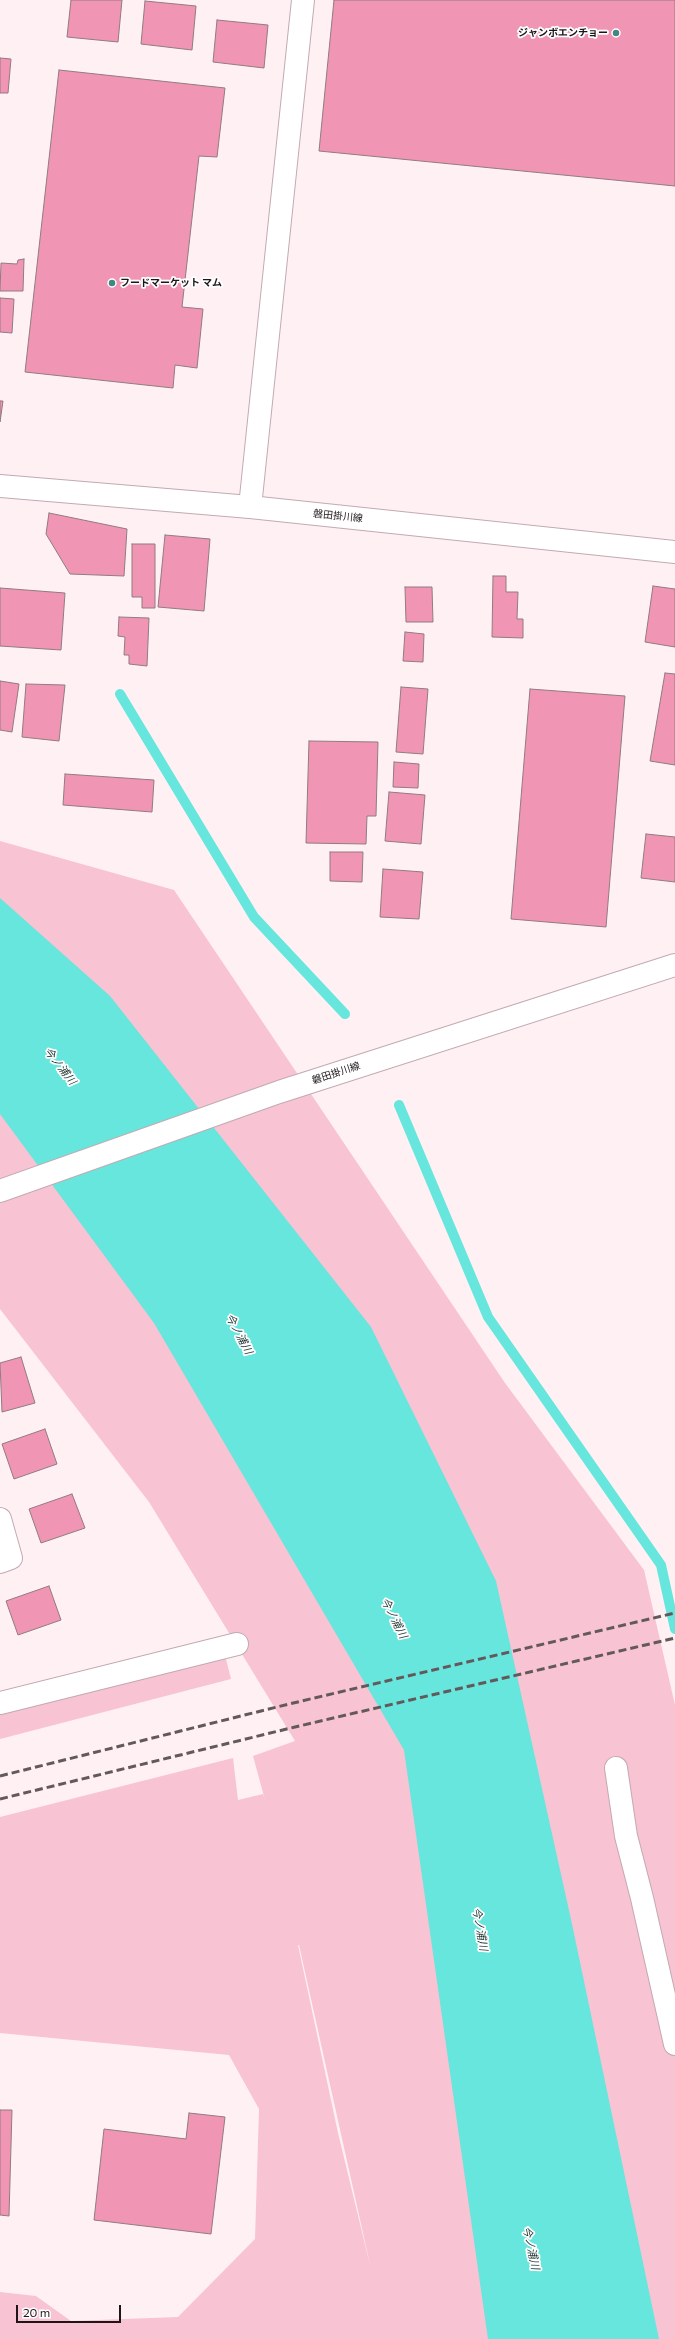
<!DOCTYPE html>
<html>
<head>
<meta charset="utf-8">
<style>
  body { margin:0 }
  #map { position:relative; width:675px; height:2339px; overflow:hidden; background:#fff0f4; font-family:Commissioner,sans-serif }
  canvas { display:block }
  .scale { position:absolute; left:16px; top:2305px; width:105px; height:18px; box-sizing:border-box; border:2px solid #1d1517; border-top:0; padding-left:5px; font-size:12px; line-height:14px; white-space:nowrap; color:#1d1517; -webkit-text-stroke:3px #fff; paint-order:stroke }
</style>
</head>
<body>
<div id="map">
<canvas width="675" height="2339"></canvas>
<div class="scale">20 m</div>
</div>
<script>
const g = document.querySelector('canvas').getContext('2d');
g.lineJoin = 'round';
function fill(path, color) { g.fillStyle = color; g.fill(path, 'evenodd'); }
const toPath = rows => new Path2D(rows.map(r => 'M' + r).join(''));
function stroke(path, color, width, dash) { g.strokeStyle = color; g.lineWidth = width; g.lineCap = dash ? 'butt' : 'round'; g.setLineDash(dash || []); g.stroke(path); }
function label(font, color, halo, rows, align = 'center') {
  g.font = font + ' Commissioner,"Noto Sans JP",sans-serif'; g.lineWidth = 3.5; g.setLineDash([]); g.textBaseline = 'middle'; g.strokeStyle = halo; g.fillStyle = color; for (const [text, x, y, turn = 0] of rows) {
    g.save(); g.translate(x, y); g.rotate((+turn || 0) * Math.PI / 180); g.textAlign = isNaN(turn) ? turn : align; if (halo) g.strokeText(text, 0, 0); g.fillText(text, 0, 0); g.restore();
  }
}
fill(toPath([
  [0,841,174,890,505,1383,644,1570,675,1705,675,2339,0,2339,0,2292,36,2296,71,2321,178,2317,255,2239,259,2109,229,2055,0,2033,0,1817,233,1758,238,1800,263,1794,265,1800,253,1756,295,1741,149,1502,0,1309],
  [298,1945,299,1945,371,2269,338,2133],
  [223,1647,231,1679,0,1739,0,1703]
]), '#f8c3d3');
fill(toPath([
  [0,898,110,996,371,1327,496,1581,572,1924,659,2339,488,2339,404,1750,154,1323,0,1114]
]), '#66e6dc');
stroke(toPath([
  [120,694,254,917,345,1014],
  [399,1105,488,1317,661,1565,675,1629]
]), '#66e6dc', 10);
const building = toPath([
  [71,0,122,0,118,42,67,37,71,0],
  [334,0,675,0,675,186,319,151,334,0],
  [145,1,196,6,192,50,141,44,145,1],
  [217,20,268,25,264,68,213,62,217,20],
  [0,58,11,59,8,93,0,93,0,58],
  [59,70,225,88,217,157,199,156,182,307,203,309,197,368,175,365,173,388,25,372,59,70],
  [24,259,23,291,0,291,1,263,17,264,18,260,24,259],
  [0,298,14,299,12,333,0,332,0,298],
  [0,401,3,401,0,422,0,401],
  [49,513,127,529,124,576,70,574,46,534,49,513],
  [165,535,210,539,204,611,158,607,165,535],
  [132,544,155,544,155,608,142,608,142,597,132,597,132,544],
  [493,576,506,576,506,592,518,592,517,619,523,619,523,638,492,637,493,576],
  [653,586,675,589,675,647,645,642,653,586],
  [405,587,432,587,433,622,406,622,405,587],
  [0,588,65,593,61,650,0,646,0,588],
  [119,617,149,618,147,666,129,664,129,655,124,655,125,637,118,636,119,617],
  [405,632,424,634,423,662,403,661,405,632],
  [665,673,675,674,675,765,650,761,665,673],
  [0,681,19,684,12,732,0,730,0,681],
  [26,684,65,685,59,741,22,737,26,684],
  [401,687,428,689,423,754,396,752,401,687],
  [530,689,625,696,606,927,511,919,530,689],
  [309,741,378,742,376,816,367,816,366,844,306,843,309,741],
  [394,762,419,764,418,788,393,787,394,762],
  [65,774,154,780,152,812,63,805,65,774],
  [389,792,425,795,421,844,385,841,389,792],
  [646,834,675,837,675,882,641,878,646,834],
  [330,852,363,852,362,882,330,881,330,852],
  [383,869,423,872,419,919,380,917,383,869],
  [21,1357,35,1403,2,1412,0,1363,21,1357],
  [45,1429,57,1464,14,1479,2,1444,45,1429],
  [72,1494,85,1528,41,1543,29,1509,72,1494],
  [49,1586,61,1620,18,1635,6,1601,49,1586],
  [0,2110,12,2110,9,2216,0,2215,0,2110],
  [189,2113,225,2117,211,2234,94,2220,104,2129,186,2139,189,2113]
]);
fill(building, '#f095b3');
stroke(building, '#917b81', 1);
const minor = toPath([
  [250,507,303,0],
  [0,1519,11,1558,0,1562],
  [0,1703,237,1644],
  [616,1768,626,1836,642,1898,675,2044]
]);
const secondary = toPath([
  [0,486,250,507,675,552],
  [0,1191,279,1092,675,965]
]);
stroke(minor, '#c2aab1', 24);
stroke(secondary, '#c2aab1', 24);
stroke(minor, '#fff', 22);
stroke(secondary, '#fff', 22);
stroke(toPath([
  [0,1776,289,1704,675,1613],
  [0,1799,295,1727,675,1638]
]), '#63595b', 3, [8, 4]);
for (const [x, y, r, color] of [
  [616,33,4,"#418882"],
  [112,283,4,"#418882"]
]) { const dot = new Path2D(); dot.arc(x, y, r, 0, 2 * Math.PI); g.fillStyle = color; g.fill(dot); stroke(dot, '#fff', 1.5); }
label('bold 10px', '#1d1517', '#fff', [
  ["ジャンボエンチョー",608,33],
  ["フードマーケット マム",120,283,"left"]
], 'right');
label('10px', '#1d1517', '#fff', [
  ["磐田掛川線",338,516,6],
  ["磐田掛川線",336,1073,-18]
]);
label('italic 11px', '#1f3533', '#fff', [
  ["今ノ浦川",60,1066,52],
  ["今ノ浦川",239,1334,62],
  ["今ノ浦川",394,1618,63],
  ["今ノ浦川",480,1929,80],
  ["今ノ浦川",531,2248,78]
]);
</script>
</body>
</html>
